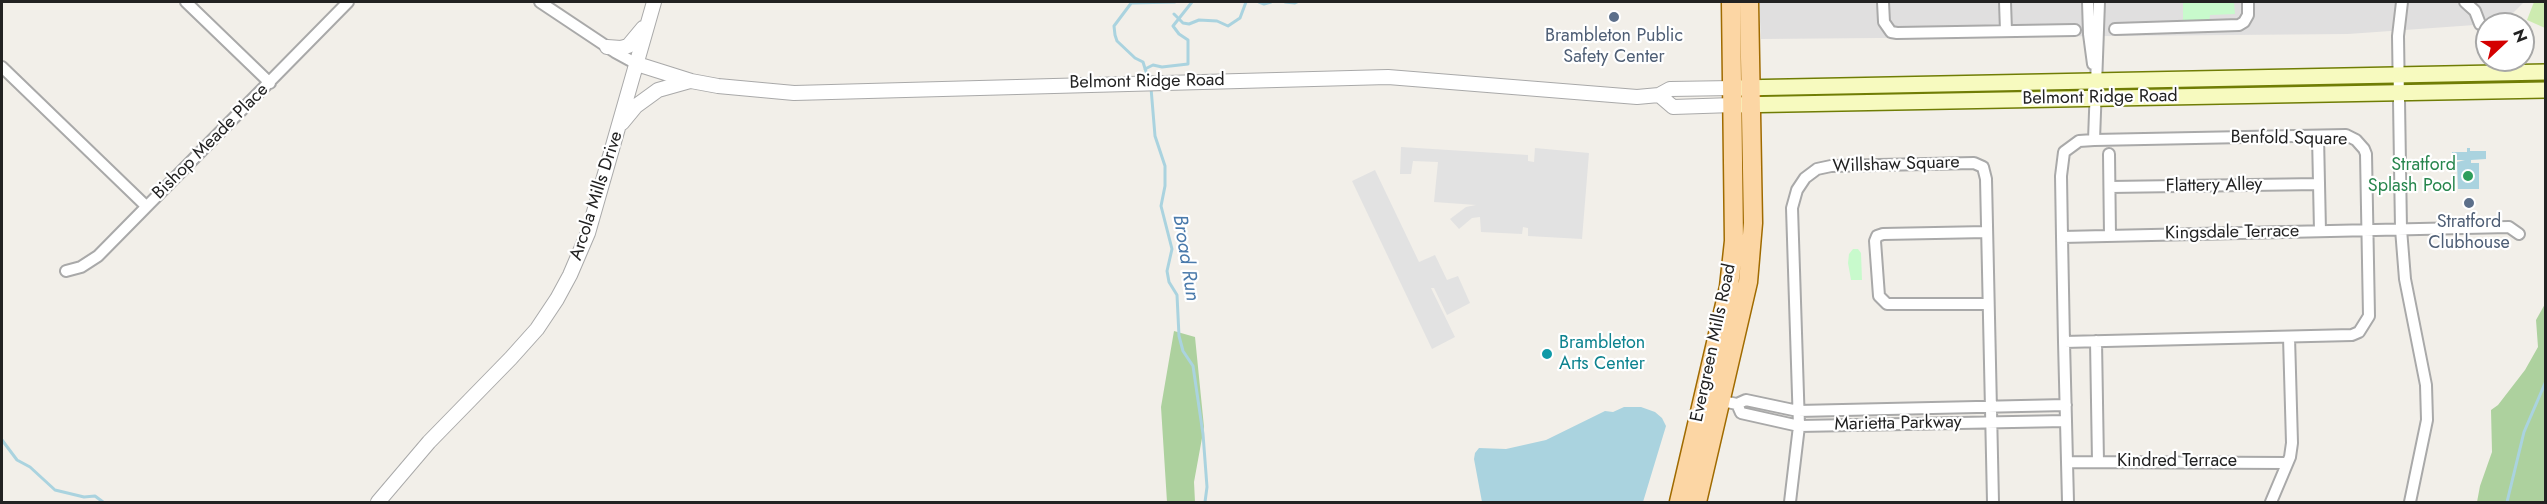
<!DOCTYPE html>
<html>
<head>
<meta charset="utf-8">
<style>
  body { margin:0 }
  #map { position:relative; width:2547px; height:504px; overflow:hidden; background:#f2efe9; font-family:Jost,sans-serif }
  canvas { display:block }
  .frame { position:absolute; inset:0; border:3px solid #222; pointer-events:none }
  .north { position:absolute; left:2475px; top:12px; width:60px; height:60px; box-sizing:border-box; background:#fff; border:2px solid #a7a7a7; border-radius:50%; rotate:68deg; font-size:16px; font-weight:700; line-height:24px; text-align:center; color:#222 }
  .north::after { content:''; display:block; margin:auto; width:21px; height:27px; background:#d40000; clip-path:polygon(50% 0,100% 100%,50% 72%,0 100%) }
</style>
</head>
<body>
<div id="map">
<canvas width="2547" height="504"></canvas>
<div class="frame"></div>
<div class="north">N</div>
</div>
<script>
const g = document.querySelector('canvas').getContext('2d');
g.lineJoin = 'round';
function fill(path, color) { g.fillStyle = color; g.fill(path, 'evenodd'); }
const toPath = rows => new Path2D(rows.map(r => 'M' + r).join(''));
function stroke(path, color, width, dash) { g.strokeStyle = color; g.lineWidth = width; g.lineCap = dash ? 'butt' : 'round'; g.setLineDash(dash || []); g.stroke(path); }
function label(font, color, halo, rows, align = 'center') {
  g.font = font + ' Jost,sans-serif'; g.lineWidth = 4.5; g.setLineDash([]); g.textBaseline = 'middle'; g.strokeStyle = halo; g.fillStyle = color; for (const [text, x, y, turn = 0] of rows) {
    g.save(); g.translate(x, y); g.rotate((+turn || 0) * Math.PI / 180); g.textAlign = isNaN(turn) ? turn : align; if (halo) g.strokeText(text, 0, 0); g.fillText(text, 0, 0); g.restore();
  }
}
fill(toPath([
  [1759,2,2524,2,2503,23,2348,34,1761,39]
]), '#e0dfdf');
fill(toPath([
  [2534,2,2545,2,2545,28,2527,20]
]), '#cdebb0');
fill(toPath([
  [2545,304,2545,502,2477,502,2480,486,2492,452,2491,410,2498,405,2525,370,2538,347,2536,320],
  [1174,331,1195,337,1204,427,1194,482,1195,502,1167,502,1161,407]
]), '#add19e');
fill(toPath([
  [2183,2,2234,2,2235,14,2210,15,2209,22,2183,23],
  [1853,249,1858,249,1861,253,1862,280,1851,280,1848,263,1849,254]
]), '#c8facc');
fill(toPath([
  [1401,147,1528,155,1528,161,1534,162,1535,148,1589,153,1582,239,1528,236,1528,228,1523,227,1522,234,1481,232,1480,217,1472,218,1459,229,1450,219,1466,207,1476,205,1434,202,1438,162,1413,161,1411,174,1400,174],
  [1375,170,1419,262,1435,255,1447,280,1458,276,1470,303,1447,315,1434,288,1431,288,1455,337,1432,349,1352,181]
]), '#e2e2e2');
fill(toPath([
  [2467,148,2470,148,2470,151,2486,151,2486,159,2471,160,2471,163,2479,163,2479,189,2458,189,2457,162,2465,160,2452,160,2452,152,2467,152],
  [1624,407,1641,407,1655,412,1662,418,1666,426,1643,502,1482,502,1474,459,1475,453,1479,448,1506,449,1546,440,1605,411,1613,412]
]), '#aad3df');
stroke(toPath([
  [1132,2,1114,26,1115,35,1117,41,1135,58,1143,62,1148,78],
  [1259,2,1264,4,1271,2],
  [1285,2,1295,3,1297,2],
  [1132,3,1175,2],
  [1174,14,1183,23,1189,24,1199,20,1217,21,1228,26,1240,18,1246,2],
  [1145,69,1153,65,1162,67,1188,64,1188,40,1179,34,1173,26,1192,2],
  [1151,88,1155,136,1165,166,1165,186,1161,206,1172,249,1167,271,1169,282,1177,295,1179,336,1183,351,1193,366,1203,434,1207,487,1205,502],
  [2,440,17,460,30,467,55,490,84,497,95,496,103,502],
  [2507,502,2524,432,2546,381]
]), '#aad3df', 3);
const minor = toPath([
  [186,2,270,83],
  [540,2,615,52,637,64],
  [1883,2,1884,22,1891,32,1897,33,2075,30],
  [2005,2,2006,31],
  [2088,2,2089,34,2093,64],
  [2402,2,2398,36,2401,229,2405,279,2426,385,2427,420,2410,502],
  [2465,2,2475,11,2480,24],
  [2115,29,2239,25,2244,22,2248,15,2248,2],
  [2,67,146,206],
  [2318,136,2320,231],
  [2094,140,2099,2],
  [2109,154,2110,236],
  [2110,187,2319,184],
  [1987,232,1883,234,1877,236,1875,241,1879,296,1887,304,1988,304],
  [2062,237,2509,227,2519,234],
  [66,271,81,267,98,256,348,2],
  [2096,341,2098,462],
  [2064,342,2352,335,2359,332,2369,316,2366,154,2364,149,2356,140,2346,135,2094,140,2079,141,2064,152,2061,176,2062,237,2064,342,2066,421,2067,462,2068,502],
  [1717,400,1737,404,1746,400,1798,411,2066,405],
  [1737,404,1741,413,1799,426,2066,421],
  [2067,462,2287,463],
  [1790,502,1799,426,1792,208,1797,190,1805,178,1817,169,1831,166,1974,163,1983,167,1986,179,1993,502],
  [2271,502,2290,457,2292,443,2289,337]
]);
const tertiary = toPath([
  [607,47,621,48,628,46,643,28],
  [637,64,691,81,718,86,794,93,1388,77,1637,97,1659,95,1670,89,1733,88],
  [1659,95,1673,107,1733,105],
  [622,123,636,106,658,90,690,81],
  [378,502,429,442,511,358,537,329,557,299,570,275,588,233,654,2]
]);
const secondary = toPath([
  [1739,88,2546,72],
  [1733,105,2546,90]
]);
const primary = toPath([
  [1679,502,1729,287,1734,241,1731,2],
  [1697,502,1748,282,1750,259,1753,223,1749,2]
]);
stroke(minor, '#a9a9a9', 14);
stroke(tertiary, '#a9a9a9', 16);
stroke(secondary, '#707d05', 18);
stroke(primary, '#a06b00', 21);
stroke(minor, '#fff', 10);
stroke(tertiary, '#fff', 14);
stroke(secondary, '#f7fabf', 15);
stroke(primary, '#fcd6a4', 18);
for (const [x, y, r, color] of [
  [1614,17,6,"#5c6f8a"],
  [2468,176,6,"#2e9e5b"],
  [2469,203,6,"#5c6f8a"],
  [1547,354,6,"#0f9aa8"]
]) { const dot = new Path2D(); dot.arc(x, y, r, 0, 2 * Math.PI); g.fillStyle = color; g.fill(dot); stroke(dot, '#fff', 2); }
label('18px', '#4e5e75', '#fff', [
  ["Brambleton Public",1614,37],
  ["Safety Center",1614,58],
  ["Stratford",2469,223],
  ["Clubhouse",2469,244]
]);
label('18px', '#222', '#fff', [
  ["Belmont Ridge Road",1147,82,-1],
  ["Belmont Ridge Road",2100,98,-1],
  ["Benfold Square",2289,139,1],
  ["Bishop Meade Place",211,142,-45],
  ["Willshaw Square",1896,165,-2],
  ["Flattery Alley",2214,186,-1],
  ["Arcola Mills Drive",597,196,-72],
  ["Kingsdale Terrace",2232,233,-1],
  ["Evergreen Mills Road",1714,343,-78],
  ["Marietta Parkway",1898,424,-1],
  ["Kindred Terrace",2177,462]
]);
label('18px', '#27864d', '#fff', [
  ["Stratford",2456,166],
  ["Splash Pool",2456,187]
], 'right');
label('18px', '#0d838f', '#fff', [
  ["Brambleton",1559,344],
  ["Arts Center",1559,365]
], 'left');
label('italic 20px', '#4a7aab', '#fff', [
  ["Broad Run",1185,258,81]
]);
</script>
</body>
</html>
